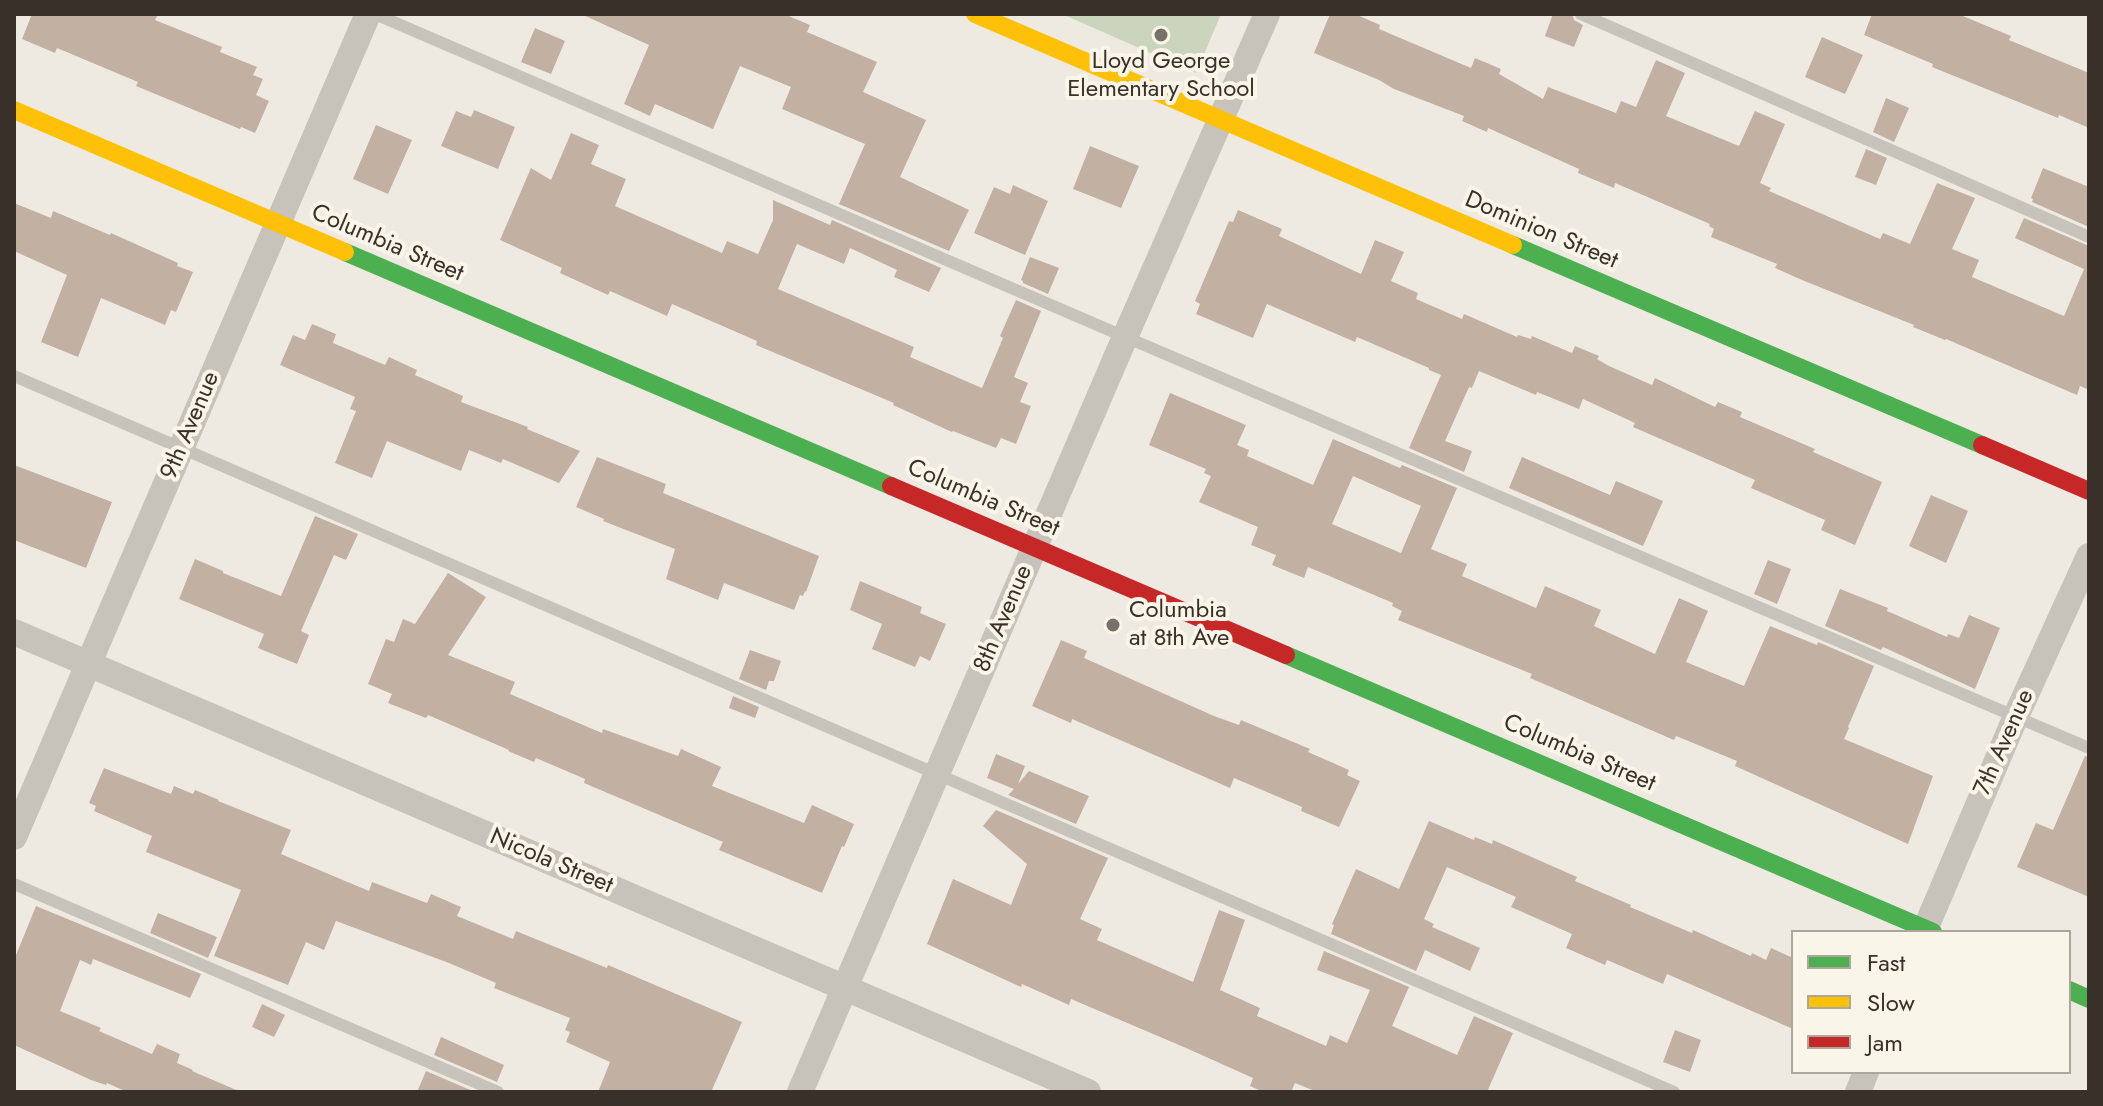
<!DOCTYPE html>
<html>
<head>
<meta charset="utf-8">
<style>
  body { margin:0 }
  #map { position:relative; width:2103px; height:1106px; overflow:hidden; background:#eeeae2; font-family:Jost,sans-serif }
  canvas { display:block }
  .frame { position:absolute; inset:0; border:16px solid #383029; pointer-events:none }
  .legend { position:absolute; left:1791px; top:930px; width:280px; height:144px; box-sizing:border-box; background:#faf5e9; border:2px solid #aca69c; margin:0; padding:10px 14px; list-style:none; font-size:24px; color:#383029 }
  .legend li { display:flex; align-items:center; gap:16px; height:40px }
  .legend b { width:40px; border:2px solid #aca69c }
</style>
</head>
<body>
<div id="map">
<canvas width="2103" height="1106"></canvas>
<div class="frame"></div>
<ul class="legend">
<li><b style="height:10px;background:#4caf50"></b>Fast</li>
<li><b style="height:10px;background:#ffc107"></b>Slow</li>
<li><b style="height:10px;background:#c62828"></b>Jam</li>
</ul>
</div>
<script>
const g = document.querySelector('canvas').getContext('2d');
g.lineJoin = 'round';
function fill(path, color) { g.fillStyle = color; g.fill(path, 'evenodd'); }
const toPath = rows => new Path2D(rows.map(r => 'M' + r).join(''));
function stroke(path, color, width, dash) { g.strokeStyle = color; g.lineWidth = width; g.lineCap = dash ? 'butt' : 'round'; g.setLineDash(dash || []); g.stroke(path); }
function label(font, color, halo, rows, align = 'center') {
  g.font = font + ' Jost,sans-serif'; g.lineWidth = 8; g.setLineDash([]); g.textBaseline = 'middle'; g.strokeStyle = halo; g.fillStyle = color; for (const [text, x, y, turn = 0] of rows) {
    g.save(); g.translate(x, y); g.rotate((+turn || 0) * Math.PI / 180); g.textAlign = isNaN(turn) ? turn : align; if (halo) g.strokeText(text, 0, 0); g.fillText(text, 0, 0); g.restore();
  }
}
fill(toPath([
  [1062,14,1221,14,1196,73]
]), '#cbd4bc');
fill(toPath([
  [32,14,158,14,155,20,222,47,220,52,257,67,253,75,263,79,256,95,269,101,255,133,241,127,240,129,136,86,138,82,57,48,55,53,22,39],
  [581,14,784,14,810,25,807,32,877,62,863,92,926,120,900,177,969,210,949,251,839,204,865,144,782,109,791,87,740,66,713,129,655,104,650,116,624,104,649,45],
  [1330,14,1355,14,1380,25,1379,29,1471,68,1475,58,1501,69,1499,74,1543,99,1548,87,1616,113,1621,101,1636,107,1656,60,1685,73,1666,116,1739,146,1755,111,1785,124,1760,183,1771,188,1769,191,1880,239,1883,233,1910,244,1937,183,1975,198,1952,249,1979,260,1972,277,2064,316,2084,269,2015,238,2024,218,2089,246,2089,390,2080,386,2077,395,1946,339,1945,340,1913,327,1914,325,1802,280,1775,268,1777,264,1711,237,1714,229,1709,226,1710,224,1615,183,1614,188,1578,173,1579,169,1488,128,1487,132,1462,121,1464,116,1394,89,1379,80,1314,53],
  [1553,14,1572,14,1574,20,1583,25,1574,47,1545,36],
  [1872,14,1958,14,2011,36,2009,40,2089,73,2089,128,2059,115,2058,118,1932,67,1933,64,1864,35],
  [535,28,565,41,551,74,521,62],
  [1822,37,1863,55,1845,94,1805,77],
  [1886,98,1909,108,1894,142,1873,132],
  [474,110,515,127,498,169,441,146,456,111,471,117],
  [376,125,412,140,388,194,353,179],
  [571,133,599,145,591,164,626,179,615,206,722,253,727,241,758,254,773,220,773,200,830,225,832,220,941,268,929,292,894,277,897,270,850,248,844,264,797,244,778,289,914,347,910,357,982,388,1003,338,1000,336,1016,300,1041,311,1014,377,1028,383,1020,402,1031,406,1016,444,1001,438,996,448,953,431,952,432,893,405,894,403,756,345,757,341,672,304,667,316,610,291,608,295,560,273,562,268,500,240,531,168,551,180],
  [1090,146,1139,166,1121,208,1073,189],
  [1866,149,1887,158,1876,185,1855,177],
  [2043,168,2089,187,2089,227,2032,202,2033,199,2031,198],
  [1013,185,1048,201,1025,255,974,233,994,187,1010,194],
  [14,203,51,218,53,211,110,235,111,233,178,263,177,266,193,272,176,312,171,310,165,325,101,298,78,357,41,342,67,275,14,251],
  [1238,210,1282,229,1279,236,1361,274,1375,240,1404,252,1391,281,1418,293,1416,299,1462,319,1464,314,1517,337,1518,335,1531,339,1532,336,1572,353,1575,346,1599,356,1597,359,1609,366,1652,385,1655,378,1715,407,1718,402,1742,412,1740,417,1815,449,1813,452,1882,482,1855,545,1821,530,1825,520,1751,488,1755,480,1633,427,1635,423,1583,399,1579,409,1537,392,1536,395,1479,371,1472,388,1469,387,1445,441,1472,451,1464,472,1409,448,1441,375,1429,370,1429,368,1357,337,1355,342,1267,304,1253,338,1196,314,1200,304,1195,301,1229,221,1233,222],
  [1030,257,1059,268,1048,294,1023,283,1023,281,1021,280],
  [312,324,336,334,333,343,385,365,389,357,417,370,415,375,463,396,461,402,528,427,527,429,580,451,559,483,503,459,501,463,469,450,461,471,387,441,372,478,335,463,356,411,350,409,355,397,280,365,293,335,305,340],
  [1170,393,1246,425,1237,445,1249,450,1247,456,1313,485,1333,439,1400,468,1402,465,1457,488,1431,549,1467,564,1462,576,1536,608,1545,586,1601,610,1594,626,1655,654,1679,598,1708,611,1686,662,1744,686,1770,626,1817,645,1818,642,1874,666,1848,727,1849,728,1844,739,1933,776,1908,844,1735,766,1737,761,1676,736,1674,740,1530,678,1532,674,1398,620,1402,611,1392,606,1393,603,1308,567,1304,578,1272,565,1276,555,1251,545,1258,527,1199,502,1211,476,1204,473,1206,469,1149,445],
  [1353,476,1421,506,1401,553,1332,524],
  [597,457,666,484,663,493,819,556,806,592,805,591,803,596,800,595,794,610,724,583,718,600,666,579,675,549,603,521,604,519,576,507],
  [1522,457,1610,495,1616,481,1663,501,1643,546,1509,488],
  [14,465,112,502,86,568,14,540],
  [1931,495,1968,511,1946,563,1909,546],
  [315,516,358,534,346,560,334,555,301,631,309,635,297,664,258,648,264,634,179,599,195,559,223,571,223,573,281,596],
  [1768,560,1791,569,1777,604,1754,594],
  [448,573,486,597,448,655,515,682,510,694,602,733,603,729,678,756,681,749,721,767,712,786,804,823,812,805,854,824,844,847,842,846,822,893,719,850,723,842,584,783,585,779,536,758,534,762,508,751,509,750,428,715,426,718,388,703,392,694,368,684,386,639,394,642,403,619,415,624],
  [860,581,922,607,920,613,946,624,930,661,920,656,915,667,872,649,882,624,850,610],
  [1840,589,1888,608,1887,611,1947,637,1948,634,1959,638,1969,615,2000,628,1975,689,1883,647,1881,650,1825,626],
  [1061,640,1087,651,1084,658,1214,716,1239,725,1241,720,1310,749,1308,752,1349,770,1347,775,1360,781,1339,827,1301,811,1302,807,1234,778,1230,788,1072,719,1071,723,1032,706],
  [750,650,781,661,774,681,769,681,766,690,739,679],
  [733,696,759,707,755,718,729,708],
  [996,754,1025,766,1018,784,1029,771,1089,796,1076,824,1008,795,1014,789,987,778],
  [2085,756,2089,757,2089,897,2017,867,2036,823,2053,830],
  [104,768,171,794,174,786,193,794,195,790,219,800,218,801,291,830,281,854,369,891,372,882,427,903,431,894,461,907,457,916,513,939,516,931,607,968,608,965,742,1022,711,1092,598,1092,610,1062,566,1042,570,1032,565,1030,570,1018,494,988,496,983,449,963,336,921,324,950,306,942,288,985,214,956,241,890,146,852,152,836,94,811,96,806,89,803],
  [996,810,1108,858,1080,919,1102,929,1097,940,1193,982,1219,910,1245,920,1220,990,1260,1008,1257,1016,1326,1046,1330,1035,1347,1043,1370,990,1317,970,1324,951,1409,987,1392,1026,1457,1055,1474,1016,1513,1033,1487,1092,1317,1092,1295,1083,1291,1092,1263,1092,1250,1086,1253,1078,1186,1048,1071,999,1069,1005,1022,984,1021,987,927,944,953,879,1011,905,1027,864,983,826],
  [1429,821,1474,840,1475,837,1492,844,1493,840,1577,877,1575,881,1631,905,1630,907,1692,933,1693,930,1751,956,1752,953,1766,960,1771,948,1793,958,1793,1029,1667,974,1663,984,1607,960,1605,965,1566,948,1572,934,1511,907,1516,897,1447,867,1424,919,1434,924,1432,927,1480,948,1470,971,1425,950,1416,971,1331,934,1334,925,1332,924,1356,869,1399,889],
  [36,906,201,974,190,998,93,959,91,965,80,960,60,1011,101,1028,99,1031,152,1054,157,1044,180,1054,177,1063,193,1070,192,1071,241,1092,127,1092,107,1083,106,1085,91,1080,14,1045,14,960],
  [158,913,217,937,208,958,150,933],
  [262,1004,285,1015,274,1037,252,1027],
  [1675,1030,1701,1040,1690,1072,1663,1062],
  [441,1037,504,1065,497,1082,434,1055],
  [426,1071,475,1092,417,1092]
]), '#c2b1a3');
stroke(toPath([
  [375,14,1095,324,2089,748],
  [1581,14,2089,237],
  [14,376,1674,1092],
  [14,884,498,1092]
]), '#c7c2ba', 12);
stroke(toPath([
  [14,632,1088,1092],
  [14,837,368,14],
  [1924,932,2016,716,2089,556],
  [800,1092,1125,337,1267,14],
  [1858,1092,1866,1072]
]), '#c7c2ba', 26);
stroke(toPath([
  [1513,245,1982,445],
  [345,252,891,486],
  [1286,655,1933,932],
  [2069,990,2089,999]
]), '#4caf50', 18);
stroke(toPath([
  [975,14,1513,245],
  [14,110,345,252]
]), '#ffc107', 18);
stroke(toPath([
  [1982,445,2089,491],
  [891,486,1286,655]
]), '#c62828', 18);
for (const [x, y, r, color] of [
  [1161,35,8,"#78716a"],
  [1113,625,8,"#78716a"]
]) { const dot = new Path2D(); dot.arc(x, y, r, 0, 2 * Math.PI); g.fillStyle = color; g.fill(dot); stroke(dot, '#faf5e9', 3); }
label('24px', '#383029', '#faf5e9', [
  ["Lloyd George",1161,62],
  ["Elementary School",1161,90],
  ["Columbia",1129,611,"left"],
  ["at 8th Ave",1129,639,"left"]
]);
label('24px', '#383029', '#faf5e9', [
  ["Dominion Street",1541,231,23],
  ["Columbia Street",387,244,23],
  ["9th Avenue",191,426,-67],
  ["Columbia Street",983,499,23],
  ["8th Avenue",1004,619,-67],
  ["7th Avenue",2005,743,-66],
  ["Columbia Street",1579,754,23],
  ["Nicola Street",551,862,23]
]);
</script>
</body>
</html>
